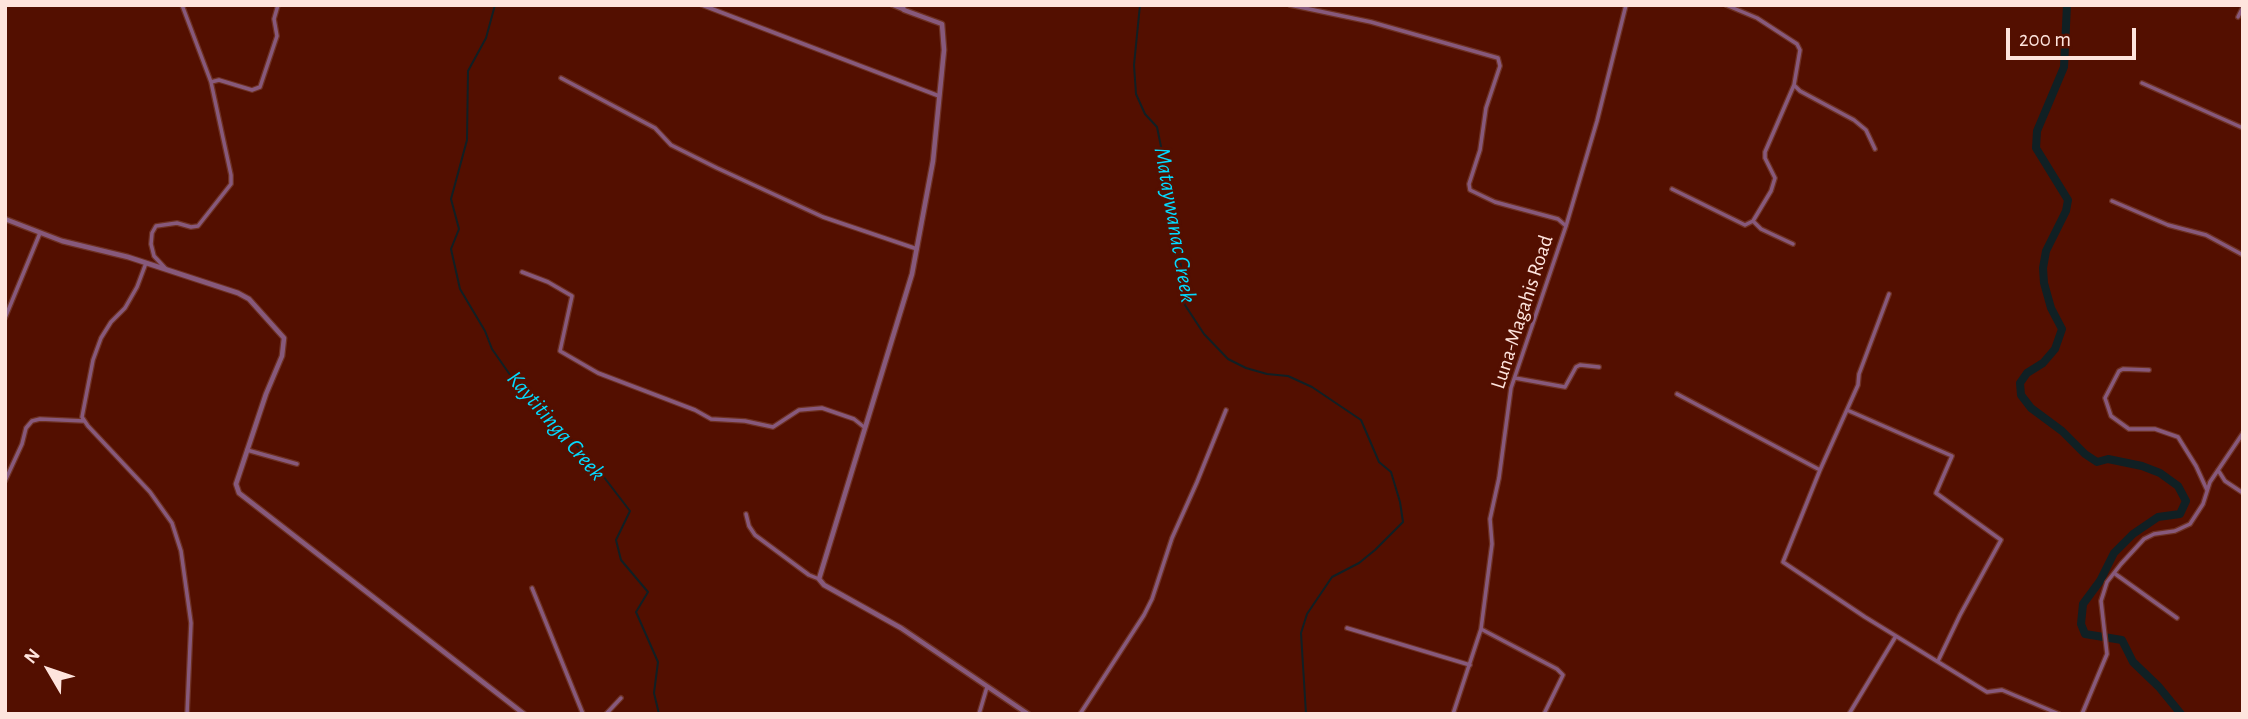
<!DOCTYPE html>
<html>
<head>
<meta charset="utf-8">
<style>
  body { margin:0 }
  #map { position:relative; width:2248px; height:719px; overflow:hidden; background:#530f00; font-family:"Alegreya Sans",sans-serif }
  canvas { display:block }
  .frame { position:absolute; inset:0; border:7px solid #fee4dd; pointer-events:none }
  .north { position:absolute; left:14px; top:635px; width:70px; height:70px; -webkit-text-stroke:5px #530f00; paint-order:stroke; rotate:309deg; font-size:19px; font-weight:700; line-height:28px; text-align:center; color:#fee4dd }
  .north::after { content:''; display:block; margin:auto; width:24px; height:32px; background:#fee4dd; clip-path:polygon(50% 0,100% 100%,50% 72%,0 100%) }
  .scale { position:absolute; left:2006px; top:28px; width:130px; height:32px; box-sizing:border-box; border:4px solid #fee4dd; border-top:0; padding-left:9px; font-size:21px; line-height:24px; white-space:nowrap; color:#fee4dd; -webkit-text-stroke:5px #530f00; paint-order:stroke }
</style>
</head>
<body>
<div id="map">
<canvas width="2248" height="719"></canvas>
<div class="frame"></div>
<div class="north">N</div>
<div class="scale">200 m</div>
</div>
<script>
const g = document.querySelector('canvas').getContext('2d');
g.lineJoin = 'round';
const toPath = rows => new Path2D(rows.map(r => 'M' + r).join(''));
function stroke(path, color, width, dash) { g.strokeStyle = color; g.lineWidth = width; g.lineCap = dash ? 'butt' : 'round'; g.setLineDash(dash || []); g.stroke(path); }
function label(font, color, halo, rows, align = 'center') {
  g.font = font + ' "Alegreya Sans",sans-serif'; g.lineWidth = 6; g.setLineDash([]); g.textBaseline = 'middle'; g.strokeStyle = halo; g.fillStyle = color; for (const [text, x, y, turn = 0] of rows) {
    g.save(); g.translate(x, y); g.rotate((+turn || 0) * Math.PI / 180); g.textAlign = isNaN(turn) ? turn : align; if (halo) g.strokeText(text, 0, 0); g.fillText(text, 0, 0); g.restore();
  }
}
stroke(toPath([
  [495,5,486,38,468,71,467,140,451,199,459,229,451,249,460,289,485,331,492,349,522,392,555,421,600,472,630,511,616,540,621,560,648,592,636,612,658,662,654,693,659,714],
  [1140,5,1134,65,1136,94,1145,114,1157,127,1176,220,1185,305,1204,334,1228,359,1246,368,1267,374,1288,376,1312,387,1361,420,1379,462,1391,472,1400,502,1403,522,1375,550,1359,563,1332,577,1307,614,1301,633,1306,714]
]), '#102024', 2);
stroke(toPath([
  [2067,5,2064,67,2037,131,2036,148,2068,200,2066,211,2046,251,2043,268,2044,283,2051,308,2062,329,2055,349,2043,363,2027,373,2020,383,2021,395,2031,408,2062,431,2085,454,2097,462,2108,459,2142,466,2160,473,2178,486,2186,501,2180,514,2158,517,2133,534,2114,553,2100,581,2083,604,2081,624,2085,634,2122,640,2133,662,2159,687,2181,714]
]), '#102024', 8);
const minor = toPath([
  [702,5,939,96],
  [892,5,904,10],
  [1290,5,1371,22,1498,58,1500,66,1486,108,1480,150,1469,184,1470,190,1495,202,1558,219,1566,226],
  [1726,5,1757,18,1797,44,1800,50,1794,85,1800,91,1854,120,1866,130,1875,149],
  [2238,17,2243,7],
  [561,78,655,128,671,145,717,168,823,217,917,249],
  [211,82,219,80,252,90,260,87,277,36,274,19,278,5],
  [2142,83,2243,128],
  [1672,189,1745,225,1753,221],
  [2112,201,2168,225,2206,235,2243,255],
  [1793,244,1761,229,1753,221,1771,191,1775,178,1765,158,1765,152,1794,85],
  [146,263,137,287,125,308,111,322,101,338,93,360,82,417,88,426,150,492,172,523,181,551,191,623,187,714],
  [166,269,154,256,151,244,152,233,156,226,177,223,191,227,198,226,231,184,231,175,211,82,182,5],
  [522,272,548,282,572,296,560,351,598,373,695,410,711,419,745,421,773,427,799,410,822,408,854,419,864,427],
  [5,318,40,233],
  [2149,370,2123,369,2119,371,2105,398,2111,416,2129,429,2155,429,2178,437,2196,466,2207,490],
  [1515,378,1565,387,1576,367,1580,365,1599,367],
  [1677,394,1820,470,1783,562,1865,617,1987,692,2002,690,2059,714],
  [1847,410,1952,456,1936,493,2001,540,1960,615,1938,661],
  [247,450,297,464],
  [1820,470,1858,385,1859,374,1889,294],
  [2218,470,2225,481,2243,493],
  [5,481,22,444,26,428,32,421,40,419,84,421],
  [746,514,749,526,755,535,809,575,819,579],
  [2114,573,2177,618],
  [532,588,583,714],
  [1347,628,1470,665],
  [1481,629,1557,669,1563,675,1544,714],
  [606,714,621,698],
  [979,714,987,687],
  [1080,714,1144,615,1152,599,1172,538,1197,482,1226,410],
  [1453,714,1481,629,1492,544,1490,519,1499,478,1511,388,1566,226,1597,121,1626,5],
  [1849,714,1896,636],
  [2082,714,2107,654,2101,601,2107,582,2121,564,2144,539,2154,534,2175,531,2190,524,2203,504,2210,482,2243,433]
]);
const tertiary = toPath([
  [902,5,904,10,942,24,944,50,933,161,912,274,819,579,824,585,901,628,1028,714],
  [5,219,62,241,128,257,238,293,249,299,284,338,282,356,266,394,236,484,239,493,524,714]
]);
stroke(minor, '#6e3123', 6);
stroke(tertiary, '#6e3123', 7);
stroke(minor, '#87597c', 3.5);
stroke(tertiary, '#87597c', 4.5);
label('21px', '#fee4dd', '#530f00', [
  ["Luna-Magahis Road",1522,312,-72]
]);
label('italic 23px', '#03dbff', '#530f00', [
  ["Mataywanac Creek",1175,225,80],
  ["Kaytitinga Creek",556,426,49]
]);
</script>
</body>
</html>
